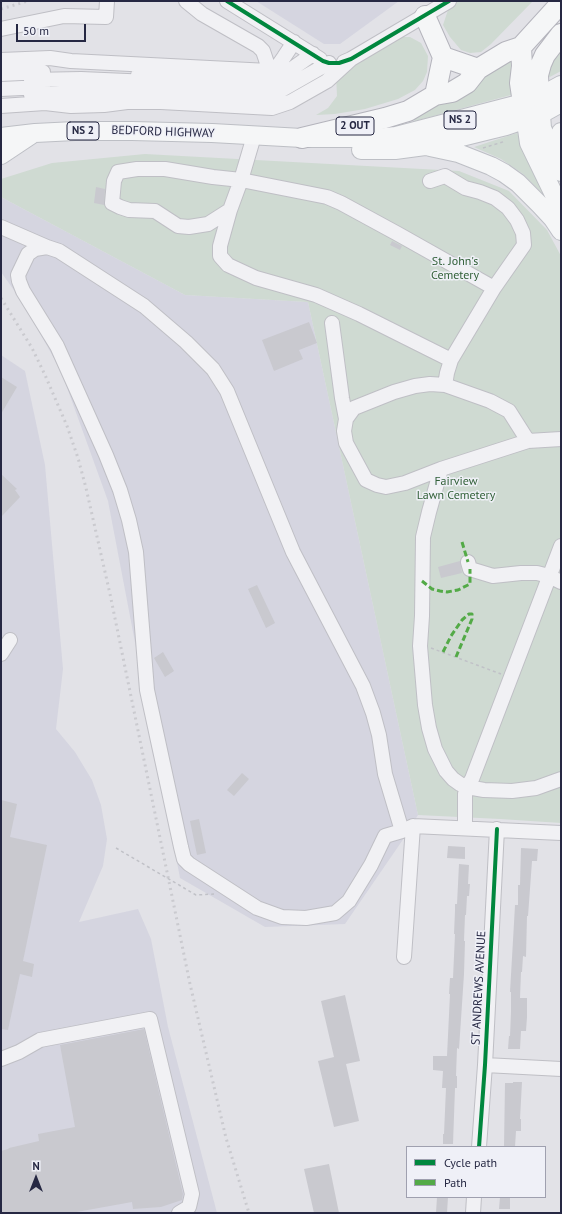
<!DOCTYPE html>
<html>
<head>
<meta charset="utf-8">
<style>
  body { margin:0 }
  #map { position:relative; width:562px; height:1214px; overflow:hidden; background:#e2e2e7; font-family:"PT Sans",sans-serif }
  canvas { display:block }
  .frame { position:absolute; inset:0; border:2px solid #262843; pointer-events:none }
  .legend { position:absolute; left:406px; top:1146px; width:140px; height:52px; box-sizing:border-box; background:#eff0f7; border:1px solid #9fa0af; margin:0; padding:5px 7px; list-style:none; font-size:12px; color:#262843 }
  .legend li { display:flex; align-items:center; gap:8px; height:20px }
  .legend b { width:20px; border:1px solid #9fa0af }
  .north { position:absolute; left:16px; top:1158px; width:40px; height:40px; -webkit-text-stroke:3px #eff0f7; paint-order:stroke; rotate:0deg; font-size:11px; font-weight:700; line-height:16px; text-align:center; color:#262843 }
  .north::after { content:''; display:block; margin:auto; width:14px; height:18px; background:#262843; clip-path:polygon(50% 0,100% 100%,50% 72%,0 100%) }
  .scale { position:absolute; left:16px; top:24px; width:70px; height:18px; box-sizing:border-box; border:2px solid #262843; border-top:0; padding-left:5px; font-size:12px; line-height:14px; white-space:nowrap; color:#262843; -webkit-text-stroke:3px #eff0f7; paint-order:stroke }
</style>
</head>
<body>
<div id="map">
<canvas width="562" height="1214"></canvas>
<div class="frame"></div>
<ul class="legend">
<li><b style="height:5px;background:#00873e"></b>Cycle path</li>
<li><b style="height:5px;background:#53aa47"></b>Path</li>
</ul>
<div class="north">N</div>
<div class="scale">50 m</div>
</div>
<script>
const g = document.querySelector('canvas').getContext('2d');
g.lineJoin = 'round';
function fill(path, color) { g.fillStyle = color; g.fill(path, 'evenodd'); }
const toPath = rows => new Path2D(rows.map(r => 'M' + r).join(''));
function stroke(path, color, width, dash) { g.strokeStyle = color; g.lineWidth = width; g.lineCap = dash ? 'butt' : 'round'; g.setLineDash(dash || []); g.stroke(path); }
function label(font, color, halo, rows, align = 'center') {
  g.font = font + ' "PT Sans",sans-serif'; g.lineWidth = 3; g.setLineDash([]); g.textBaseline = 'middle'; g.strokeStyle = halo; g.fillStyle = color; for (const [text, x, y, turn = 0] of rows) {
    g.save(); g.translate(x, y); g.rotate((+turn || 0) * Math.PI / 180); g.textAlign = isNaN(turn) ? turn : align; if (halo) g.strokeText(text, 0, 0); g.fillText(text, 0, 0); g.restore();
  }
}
fill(toPath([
  [256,1,399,1,340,44,324,44],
  [1,197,185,295,308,302,418,815,402,841,345,924,265,927,180,878,108,501,61,371,23,303,1,272],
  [1,355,25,371,45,465,63,669,56,729,75,752,92,780,101,805,107,839,103,866,79,922,138,909,151,939,168,1027,217,1213,1,1213]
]), '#d5d5e0');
fill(toPath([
  [459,1,533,1,491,44,481,52,470,53,461,50,450,37,443,25,449,7],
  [398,37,410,37,421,43,428,56,427,72,423,81,415,90,398,99,365,109,335,114,316,115,328,108,337,96,336,74],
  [561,40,561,71,546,79,550,61],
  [518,46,513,68,511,95,415,121,412,119],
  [517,133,549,200,523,174,501,159,474,147],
  [145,154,459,171,509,191,547,230,561,256,561,823,500,819,418,815,308,302,185,295,1,197,1,179,52,163]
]), '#cfdad2');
fill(toPath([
  [96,187,105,189,104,205,94,203],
  [392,241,402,246,400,250,390,245],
  [309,322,317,343,299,350,303,359,274,371,262,340],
  [1,377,17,387,1,414],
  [1,474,17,489,15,490,20,497,1,517],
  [460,561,462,573,441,578,438,567],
  [257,585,275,623,266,628,248,589],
  [163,652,174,671,165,677,154,658],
  [242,773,249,779,234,796,227,790],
  [1,800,17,804,10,837,47,845,23,961,34,964,32,977,20,974,8,1030,1,1029],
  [199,819,206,853,197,855,190,821],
  [448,846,465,847,465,859,447,858],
  [521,848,538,849,537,861,532,861,528,916,527,916,526,957,523,956,522,972,521,972,520,998,527,998,527,1017,526,1031,521,1031,520,1049,508,1049,509,1036,510,1036,511,1012,511,992,510,992,514,923,515,905,518,905,518,885,520,885],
  [459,864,469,865,468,884,470,884,469,896,467,896,466,915,465,915,464,941,465,941,464,974,459,1049,457,1048,456,1076,457,1076,457,1088,455,1088,453,1144,443,1144,443,1134,444,1134,446,1088,442,1088,443,1071,433,1070,433,1056,447,1056,450,994,449,994,450,978,453,978,455,934,454,934,455,911,455,904,457,904],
  [345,995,360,1061,346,1064,359,1121,334,1127,318,1061,334,1057,321,1001],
  [144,1029,183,1194,182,1200,161,1207,133,1209,132,1202,71,1213,1,1213,1,1151,8,1149,9,1148,39,1141,38,1134,75,1127,60,1045],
  [513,1082,522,1082,520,1119,521,1119,521,1131,516,1131,515,1147,504,1147,505,1083,513,1083],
  [329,1164,339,1213,314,1213,304,1169],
  [437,1197,448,1197,447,1213,436,1213],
  [500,1197,510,1197,510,1209,499,1209]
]), '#c9c9cf');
const minor = toPath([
  [186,1,202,14,258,46,263,51,267,63],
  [227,1,320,59],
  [1,29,64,16,106,17,107,1],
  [1,60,50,58,71,61,269,71,277,67,284,57,294,42],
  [344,62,351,59,449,1],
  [1,74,43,72],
  [138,75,270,82,276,80,313,54],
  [31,80,81,79,150,82],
  [140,87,273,94,280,91,329,63],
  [1,89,43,87],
  [31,95,108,91,150,93],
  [1,106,45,103,71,106,104,105,127,102,161,102,272,108,290,102,327,81,351,59],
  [254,136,241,180,230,210,220,246,220,256,228,265,256,278,316,295,359,314,451,360,494,288,524,245,523,233,517,220,508,208,495,198,480,192,465,188,445,176,430,181],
  [230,210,208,224,189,227,178,226,155,211,129,210,120,207,112,203,114,181,118,172,137,169,165,169,213,177,241,180,327,197,341,203,398,234,494,288],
  [1,227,47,247],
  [332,323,342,398,346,419],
  [445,385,447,373,451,360],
  [528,441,509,411,490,401,445,385,430,384,415,386,394,392,354,408,346,419,344,431,346,443,366,480,377,485,386,487,405,483,441,469,528,441,561,439],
  [441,469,429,512,423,537,422,616,420,646,425,705,429,728,435,749,446,771,453,779,460,784,467,787,484,790,512,791,536,788,561,779],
  [468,562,470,569,493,576,521,573,537,573,549,576,561,582],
  [1,654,10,640],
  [465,828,465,794,467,787,472,779,561,546],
  [402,831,385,774,379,735,373,713,363,686,293,552,227,391,213,369,186,342,144,306,59,251,47,247,35,249,28,254,18,275,19,281,23,291,57,346,106,455,120,490,129,520,136,552,147,690,181,847,184,859,189,864,257,908,282,917,306,918,335,913,349,901,371,865,385,836,402,831,413,826,561,833],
  [404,957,413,826],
  [1,1059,19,1052,40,1040,150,1019,192,1194,189,1207,179,1213],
  [485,1065,561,1069],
  [479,1147,485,1065,497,829],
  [473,1213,474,1197]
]);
const major = toPath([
  [540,102,542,128,561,172],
  [524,108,529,143,561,209],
  [1,137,35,133,75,131,132,131,212,133,302,138,377,138,396,136,523,103,539,97,561,85],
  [430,147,458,153,491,166,504,173,518,183,540,205,553,219,561,231],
  [361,150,395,150,425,146,506,126,541,114,561,103],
  [1,155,31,135],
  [556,159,561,132]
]);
const highway = toPath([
  [425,16,443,57,435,95],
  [443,57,478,69],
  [539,97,538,75,541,64,545,55,561,34],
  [523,103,520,83,522,66,521,47,561,3],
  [302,138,385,118,408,111,435,95,452,92,467,83,478,69,506,52,521,47]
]);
stroke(minor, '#bfbfc5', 16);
stroke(major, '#bdbfc5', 20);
stroke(highway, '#b4b4bc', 22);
stroke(toPath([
  [483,148,506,141],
  [431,648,501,674],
  [116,848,196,895,214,894]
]), '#c0c1c7', 1.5, [3, 3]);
stroke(minor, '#f1f1f4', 14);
stroke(major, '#f5f6f7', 18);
stroke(highway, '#f5f6f7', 20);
stroke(toPath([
  [1,9,28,1],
  [1,298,32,348,45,375,67,426,78,458,86,488,110,594,190,984,226,1138,249,1213]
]), '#cacacf', 3, [2, 4]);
stroke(toPath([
  [462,542,468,562],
  [422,581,432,589,440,591,447,592,458,590,470,584,470,569],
  [443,652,451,636,462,620,469,614,472,614,472,619,456,657]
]), '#53aa47', 3, [6, 3]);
stroke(toPath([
  [227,1,323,61,329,63,339,63,351,59,449,1],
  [479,1147,485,1065,497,829]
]), '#00873e', 4);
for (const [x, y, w] of [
  [460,120,32],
  [355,126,38],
  [83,131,32]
]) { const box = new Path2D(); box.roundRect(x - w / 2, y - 9, w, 18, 3); g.fillStyle = '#eff0f7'; g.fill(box); stroke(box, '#262843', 1); }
label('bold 11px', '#262843', null, [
  ["NS 2",460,120],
  ["2 OUT",355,126],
  ["NS 2",83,131]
]);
label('12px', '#262843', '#eff0f7', [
  ["BEDFORD HIGHWAY",163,132,2],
  ["ST ANDREWS AVENUE",479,988,-87]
]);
label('12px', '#326038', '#eff0f7', [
  ["St. John's",455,262],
  ["Cemetery",455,276],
  ["Fairview",456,482],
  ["Lawn Cemetery",456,496]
]);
</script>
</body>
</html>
